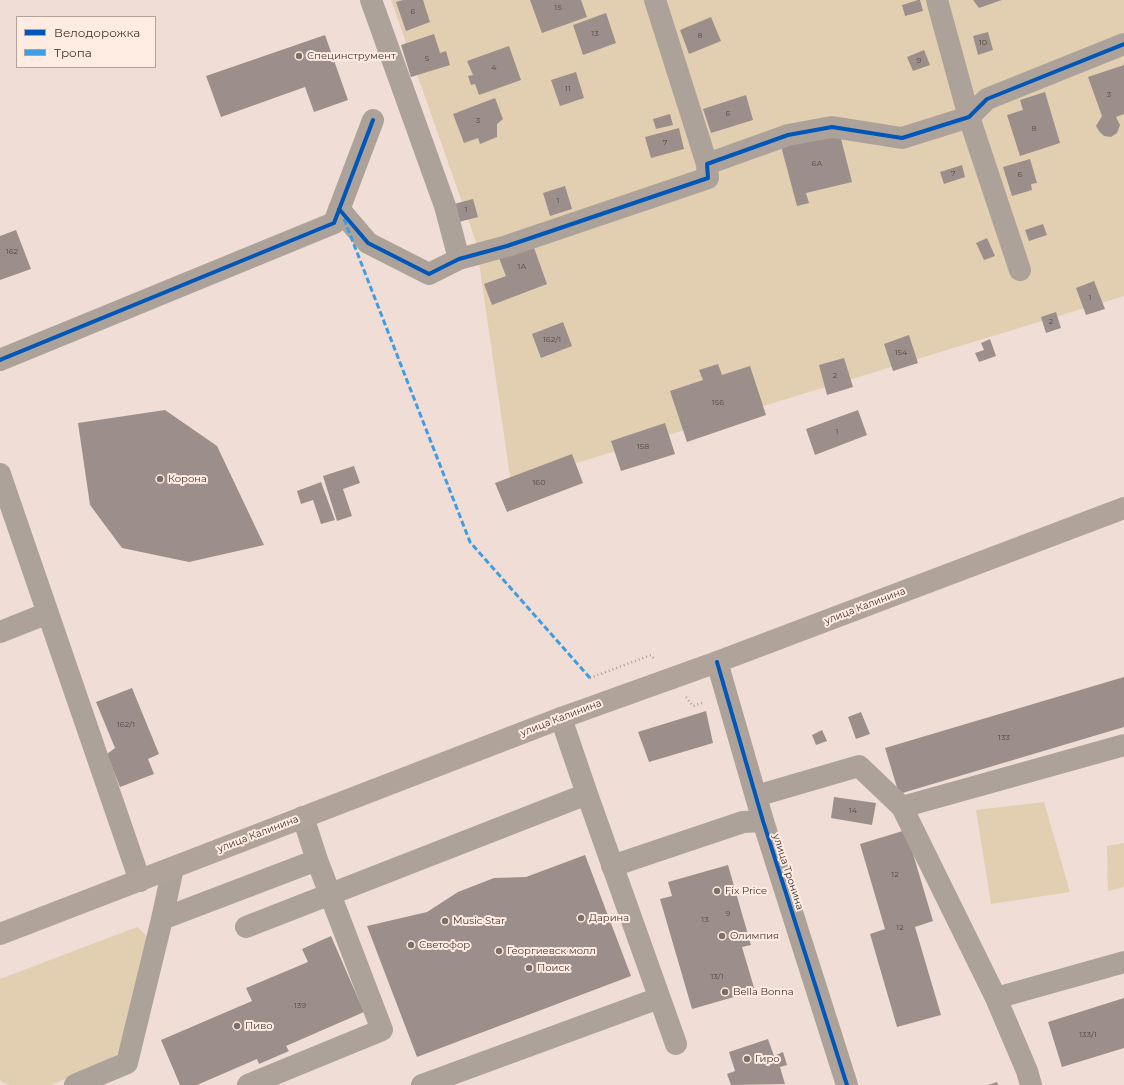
<!DOCTYPE html>
<html>
<head>
<meta charset="utf-8">
<style>
  body { margin:0 }
  #map { position:relative; width:1124px; height:1085px; overflow:hidden; background:#f0ded6; font-family:Montserrat,sans-serif }
  canvas { display:block }
  .legend { position:absolute; left:16px; top:16px; width:140px; height:52px; box-sizing:border-box; background:#feebe1; border:1px solid #b2a299; margin:0; padding:5px 7px; list-style:none; font-size:12px; color:#40342e }
  .legend li { display:flex; align-items:center; gap:8px; height:20px }
  .legend b { width:20px; border:1px solid #b2a299 }
</style>
</head>
<body>
<div id="map">
<canvas width="1124" height="1085"></canvas>
<ul class="legend">
<li><b style="height:5px;background:#0057b8"></b>Велодорожка</li>
<li><b style="height:5px;background:#3f9de1"></b>Тропа</li>
</ul>
</div>
<script>
const g = document.querySelector('canvas').getContext('2d');
g.lineJoin = 'round';
function fill(path, color) { g.fillStyle = color; g.fill(path, 'evenodd'); }
const toPath = rows => new Path2D(rows.map(r => 'M' + r).join(''));
function stroke(path, color, width, dash) { g.strokeStyle = color; g.lineWidth = width; g.lineCap = dash ? 'butt' : 'round'; g.setLineDash(dash || []); g.stroke(path); }
function label(font, color, halo, rows, align = 'center') {
  g.font = font + ' Montserrat,sans-serif'; g.lineWidth = 4; g.setLineDash([]); g.textBaseline = 'middle'; g.strokeStyle = halo; g.fillStyle = color; for (const [text, x, y, turn = 0] of rows) {
    g.save(); g.translate(x, y); g.rotate((+turn || 0) * Math.PI / 180); g.textAlign = isNaN(turn) ? turn : align; if (halo) g.strokeText(text, 0, 0); g.fillText(text, 0, 0); g.restore();
  }
}
fill(toPath([
  [391,0,1124,0,1124,296,511,483,476,242],
  [1044,802,1070,892,991,904,976,810],
  [1124,843,1124,887,1108,891,1107,846],
  [137,927,147,936,126,1045,110,1061,51,1085,10,1085,3,1083,0,1080,0,979]
]), '#e2ceb0');
fill(toPath([
  [403,0,423,0,430,22,406,31,396,2],
  [530,0,581,0,587,17,542,33],
  [918,0,920,0,923,11,905,16,902,5],
  [973,0,1002,0,979,8],
  [606,13,616,43,583,55,573,25],
  [711,17,721,41,689,54,680,30],
  [988,32,993,50,978,55,973,36],
  [434,34,440,53,446,51,450,65,411,77,401,45],
  [325,35,348,100,314,112,305,87,221,117,206,76],
  [509,46,521,80,479,95,475,84,471,85,468,76,473,75,467,61],
  [924,50,930,65,913,71,907,57],
  [1124,65,1124,114,1116,117,1120,125,1117,133,1111,137,1104,136,1099,131,1096,126,1102,116,1088,77],
  [576,72,584,98,560,106,551,80],
  [1045,92,1060,143,1020,156,1007,115,1023,110,1020,100],
  [746,95,753,120,711,133,703,109],
  [495,98,503,119,497,124,497,137,480,144,478,138,464,143,453,114],
  [670,114,673,125,656,129,653,119],
  [679,128,684,149,651,158,645,137],
  [839,131,852,182,806,193,809,203,797,206,781,146],
  [1030,159,1037,183,1031,184,1032,190,1012,196,1003,167],
  [962,165,965,177,944,184,940,172],
  [565,186,572,209,550,216,543,193],
  [473,199,478,217,459,222,454,204],
  [1043,224,1047,235,1029,241,1025,230],
  [16,230,31,269,0,280,0,236],
  [987,238,995,256,984,260,976,243],
  [533,245,547,284,492,305,484,284,506,276,499,258],
  [1094,281,1105,309,1086,315,1076,288],
  [1056,312,1061,328,1046,333,1041,317],
  [563,322,572,346,541,358,532,334],
  [909,335,918,363,893,371,884,344],
  [990,339,996,356,979,362,975,353,984,350,981,343],
  [844,358,853,387,827,395,819,365],
  [718,364,722,375,750,366,766,415,687,442,670,391,703,380,699,370],
  [165,410,217,446,264,545,189,562,122,548,90,505,78,423],
  [858,410,867,435,815,455,806,429],
  [665,423,675,454,621,471,611,441],
  [572,454,583,483,507,512,495,483],
  [354,466,360,483,343,489,352,516,337,521,323,476],
  [321,482,335,520,321,524,313,500,301,504,297,491],
  [1124,677,1124,727,899,794,885,748],
  [132,688,159,754,148,759,154,774,120,787,107,754,115,748,96,702],
  [706,711,713,743,649,762,638,732],
  [861,712,870,734,856,739,848,717],
  [822,730,827,741,816,745,812,735],
  [834,797,876,803,872,825,831,818],
  [906,830,933,921,915,927,941,1015,897,1027,870,934,885,929,860,844],
  [585,855,631,976,417,1057,367,926,427,912,458,892,494,878,526,877],
  [728,865,751,945,742,947,755,991,692,1009,660,899,672,896,668,882],
  [331,936,364,1012,286,1046,289,1051,259,1064,257,1059,197,1085,180,1085,161,1040,252,1001,246,988,308,962,302,949],
  [1124,998,1124,1048,1062,1067,1048,1022],
  [768,1039,774,1056,783,1052,787,1065,780,1067,785,1084,731,1085,727,1074,735,1071,729,1052],
  [997,1082,998,1085,988,1085]
]), '#9c8f8b');
stroke(toPath([
  [590,678,651,655,655,660],
  [686,697,693,706,705,702]
]), '#a89f99', 2.5, [1, 3]);
stroke(toPath([
  [371,0,445,206,459,259],
  [655,0,707,164],
  [937,0,969,117,1020,270],
  [339,209,368,243,429,274,459,259,507,246,708,178,707,164,788,135,832,127,902,138,969,117,987,99,1124,44],
  [0,360,334,223,373,120],
  [0,474,140,881],
  [0,632,48,613],
  [717,662,763,821,847,1085],
  [561,718,587,794,676,1044],
  [756,796,859,766,902,807,1124,745],
  [902,807,996,998,1124,962],
  [612,866,743,822,763,821],
  [162,919,317,860],
  [246,927,587,794],
  [996,998,1027,1071,1031,1085],
  [75,1085,127,1063,162,919,173,868],
  [248,1085,382,1030,317,860,303,817],
  [422,1085,659,998]
]), '#aca29a', 22);
stroke(toPath([
  [0,934,561,718,717,662,1124,508]
]), '#b0a39a', 22);
stroke(toPath([
  [344,219,470,542,590,678]
]), '#3f9de1', 3, [6, 3]);
stroke(toPath([
  [339,209,368,243,429,274,459,259,507,246,708,178,707,164,788,135,832,127,902,138,969,117,987,99,1124,44],
  [0,360,334,223,373,120],
  [717,662,763,821,847,1085]
]), '#0057b8', 4);
for (const [x, y, r, color] of [
  [299,56,4,"#7e7069"],
  [160,479,4,"#7e7069"],
  [717,891,4,"#7e7069"],
  [581,918,4,"#7e7069"],
  [445,921,4,"#7e7069"],
  [722,936,4,"#7e7069"],
  [411,945,4,"#7e7069"],
  [499,951,4,"#7e7069"],
  [529,968,4,"#7e7069"],
  [725,992,4,"#7e7069"],
  [237,1026,4,"#7e7069"],
  [747,1059,4,"#7e7069"]
]) { const dot = new Path2D(); dot.arc(x, y, r, 0, 2 * Math.PI); g.fillStyle = color; g.fill(dot); stroke(dot, '#feebe1', 1.5); }
label('8px', '#574b45', null, [
  ["15",558,8],
  ["6",413,12],
  ["13",595,34],
  ["8",700,36],
  ["10",983,43],
  ["5",427,59],
  ["9",919,61],
  ["4",494,68],
  ["11",568,89],
  ["3",1109,95],
  ["6",728,114],
  ["3",478,121],
  ["8",1034,129],
  ["7",665,143],
  ["6А",817,164],
  ["7",953,174],
  ["6",1020,175],
  ["1",558,201],
  ["1",466,210],
  ["162",12,252],
  ["1А",522,267],
  ["1",1090,298],
  ["2",1051,322],
  ["162/1",552,340],
  ["154",901,353],
  ["2",835,376],
  ["156",718,403],
  ["1",837,432],
  ["158",643,447],
  ["160",539,483],
  ["162/1",126,725],
  ["133",1004,738],
  ["14",853,811],
  ["12",895,875],
  ["9",728,914],
  ["13",705,920],
  ["12",900,928],
  ["13/1",717,977],
  ["139",300,1006],
  ["133/1",1088,1035]
]);
label('10px', '#40342e', '#feebe1', [
  ["Специнструмент",307,56],
  ["Корона",168,479],
  ["Fix Price",725,891],
  ["Дарина",589,918],
  ["Music Star",453,921],
  ["Олимпия",730,936],
  ["Светофор",419,945],
  ["Георгиевск молл",507,951],
  ["Поиск",537,968],
  ["Bella Bonna",733,992],
  ["Пиво",245,1026],
  ["Гиро",755,1059]
], 'left');
label('10px', '#40342e', '#feebe1', [
  ["улица Калинина",865,606,-21],
  ["улица Калинина",561,718,-21],
  ["улица Калинина",258,834,-21],
  ["улица Тронина",788,872,72]
]);
</script>
</body>
</html>
